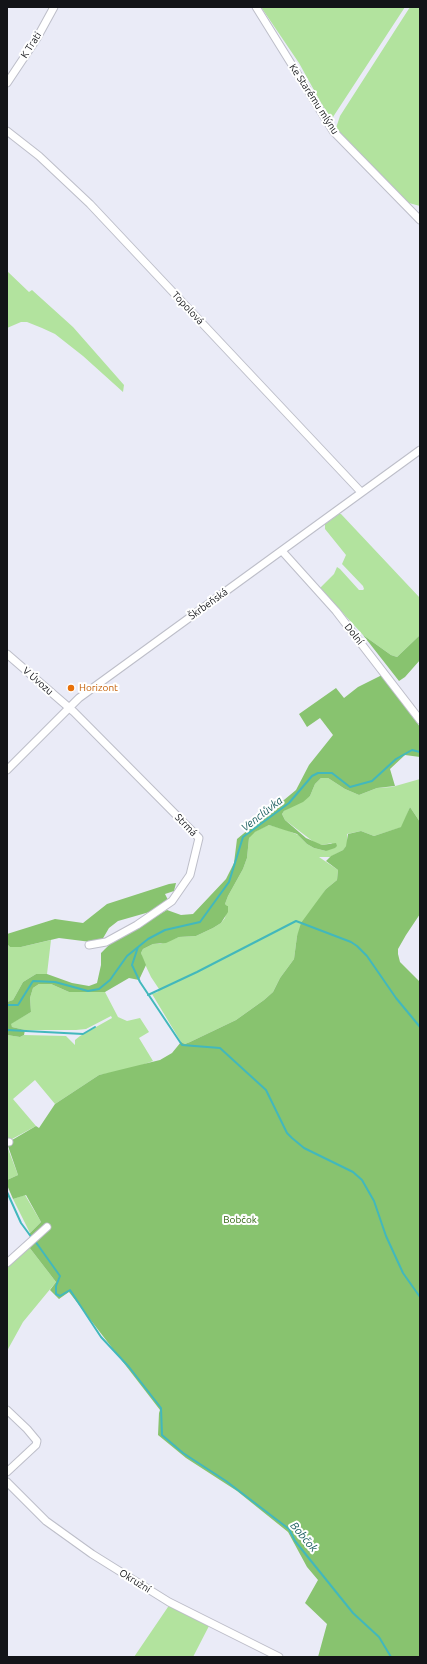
<!DOCTYPE html>
<html>
<head>
<meta charset="utf-8">
<style>
  body { margin:0 }
  #map { position:relative; width:427px; height:1664px; overflow:hidden; background:#eaebf7; font-family:Ubuntu,sans-serif }
  canvas { display:block }
  .frame { position:absolute; inset:0; border:8px solid #131418; pointer-events:none }
</style>
</head>
<body>
<div id="map">
<canvas width="427" height="1664"></canvas>
<div class="frame"></div>
</div>
<script>
const g = document.querySelector('canvas').getContext('2d');
g.lineJoin = 'round';
function fill(path, color) { g.fillStyle = color; g.fill(path, 'evenodd'); }
const toPath = rows => new Path2D(rows.map(r => 'M' + r).join(''));
function stroke(path, color, width, dash) { g.strokeStyle = color; g.lineWidth = width; g.lineCap = dash ? 'butt' : 'round'; g.setLineDash(dash || []); g.stroke(path); }
function label(font, color, halo, rows, align = 'center') {
  g.font = font + ' Ubuntu,sans-serif'; g.lineWidth = 4; g.setLineDash([]); g.textBaseline = 'middle'; g.strokeStyle = halo; g.fillStyle = color; for (const [text, x, y, turn = 0] of rows) {
    g.save(); g.translate(x, y); g.rotate((+turn || 0) * Math.PI / 180); g.textAlign = isNaN(turn) ? turn : align; if (halo) g.strokeText(text, 0, 0); g.fillText(text, 0, 0); g.restore();
  }
}
fill(toPath([
  [261,7,405,7,333,117,330,117,320,101,299,63],
  [410,7,420,7,420,206,409,203,343,137,336,128,340,116],
  [7,271,29,292,32,290,73,327,124,385,123,392,83,356,55,334,42,328,27,322,21,322,7,328],
  [339,514,341,514,420,598,420,635,397,657,391,655,363,635,320,588,334,574,337,567,340,569,359,590,363,590,364,589,363,586,342,564,346,555,325,529,325,524],
  [321,778,328,778,345,789,359,795,377,788,392,787,420,779,420,822,410,807,402,827,374,836,361,831,347,834,347,845,343,850,330,857,319,857,338,870,337,880,326,889,297,936,294,959,280,978,273,992,264,1000,236,1020,190,1042,185,1044,181,1042,152,994,158,992,159,989,151,977,143,960,141,953,143,949,153,944,160,944,179,937,196,936,213,928,221,923,225,918,227,907,225,904,228,896,243,869,247,858,249,838,251,834,262,828,269,825,284,829,298,835,307,844,314,848,326,851,332,843,322,845,315,843,285,820,282,814,284,811,310,796,315,784],
  [51,940,47,974,36,974,23,982,13,1000,7,1002,7,944,10,947,21,947],
  [39,984,51,984,69,992,105,992,118,1017,127,1021,140,1018,149,1032,139,1038,153,1061,131,1069,99,1075,55,1104,35,1080,13,1099,36,1126,12,1139,7,1138,7,1035,20,1037,24,1035,66,1036,75,1045,75,1040,80,1036,112,1018,111,1016,86,1029,76,1030,25,1030,12,1027,10,1024,31,1012,30,998,33,988],
  [7,1146,18,1175,7,1180],
  [25,1195,41,1222,30,1233,13,1199],
  [29,1247,56,1282,23,1322,7,1351,7,1266],
  [170,1604,209,1626,193,1657,134,1657]
]), '#b2e39e');
fill(toPath([
  [363,635,391,655,397,657,420,635,420,660,405,677,399,681],
  [382,675,420,727,420,757,405,755,390,769,395,786,377,788,359,795,345,789,328,778,321,778,315,784,310,796,303,802,284,811,282,814,285,820,306,838,322,845,336,843,337,846,335,848,326,851,314,848,307,844,297,834,269,825,255,832,249,838,247,858,243,869,228,896,225,904,227,906,228,906,228,912,221,923,213,928,196,936,179,937,166,943,153,944,143,949,141,953,146,965,139,980,129,978,105,992,69,992,51,984,39,984,33,988,30,998,31,1012,11,1024,12,1027,25,1030,24,1035,20,1037,7,1035,7,1002,13,1000,23,982,36,974,47,974,72,983,89,986,97,983,101,965,101,953,112,942,167,910,181,915,193,914,226,879,234,863,237,839,296,790,309,765,333,735,320,718,307,727,299,714,336,688,344,698,358,687],
  [410,807,420,822,420,914,406,935,398,949,398,954,400,962,420,982,420,1657,318,1657,327,1624,305,1603,318,1580,307,1567,288,1532,237,1491,186,1458,158,1435,159,1413,160,1410,69,1292,59,1299,50,1290,56,1282,29,1247,30,1233,41,1222,26,1195,13,1199,7,1185,7,1180,18,1175,7,1143,36,1126,39,1128,55,1104,99,1075,160,1060,172,1053,181,1042,185,1044,190,1042,236,1020,264,1000,273,992,280,978,294,959,297,936,301,923,326,889,337,880,338,870,326,861,331,856,343,850,346,846,348,834,361,831,374,836,401,827],
  [176,883,174,891,165,894,169,902,160,909,118,921,109,928,102,940,91,942,59,938,21,947,10,947,7,944,7,934,55,919,83,923,107,904,169,884]
]), '#88c36f');
stroke(toPath([
  [138,947,132,965,140,982,182,1045,220,1048,266,1090,287,1133,292,1138,304,1148,353,1172,362,1180,374,1201,386,1236,403,1273,420,1297],
  [148,995,197,972,296,921,351,942,357,946,367,956,396,998,420,1027],
  [7,1005,18,1005,33,981,55,982,88,991,99,989,110,980,127,956,148,939,165,930,200,922,229,882,243,837,289,803,312,776,318,773,332,773,350,787,372,781,396,759,412,750,420,752],
  [7,1030,83,1034,95,1027],
  [7,1192,21,1223,32,1238],
  [35,1241,60,1276,56,1286,56,1294,60,1296,70,1290,101,1337,129,1367,161,1408,162,1435,183,1453,226,1481,289,1529,295,1541,353,1613,379,1637,391,1657]
]), '#42b8bc', 2);
const minor = toPath([
  [256,7,333,131,420,220],
  [7,83,37,38,54,7],
  [7,131,39,156,90,204,361,492],
  [282,551,336,611,420,720],
  [7,654,74,712,199,838,190,875,172,901,137,925,106,942,89,945],
  [7,770,79,698,420,450],
  [7,1142,9,1142],
  [7,1263,47,1227],
  [7,1410,27,1429,37,1441,36,1445,7,1472],
  [7,1482,46,1521,92,1554,169,1602,279,1657]
]);
stroke(minor, '#bdbec9', 9);
stroke(minor, '#fff', 7);
for (const [x, y, r, color] of [
  [71,688,4,"#e8710a"]
]) { const dot = new Path2D(); dot.arc(x, y, r, 0, 2 * Math.PI); g.fillStyle = color; g.fill(dot); stroke(dot, '#fff', 1.5); }
label('10px', '#131418', '#fff', [
  ["K Trati",31,45,-57],
  ["Ke Starému mlýnu",314,99,57],
  ["Topolová",188,308,47],
  ["Škrbeňská",208,604,-36],
  ["Dolní",354,634,52],
  ["V Úvozu",38,681,41],
  ["Strmá",186,825,46],
  ["Okružní",135,1581,32]
]);
label('10px', '#c56008', '#fff', [
  ["Horizont",79,688]
], 'left');
label('10px', '#2d630c', '#fff', [
  ["Bobčok",240,1220]
]);
label('italic 11px', '#1f6061', '#fff', [
  ["Venclůvka",262,814,-38],
  ["Bobčok",304,1537,50]
]);
</script>
</body>
</html>
